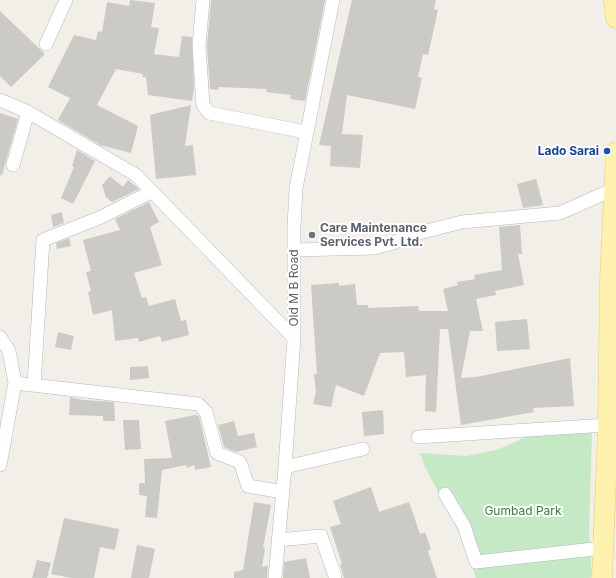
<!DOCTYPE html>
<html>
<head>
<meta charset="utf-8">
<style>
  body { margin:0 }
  canvas { display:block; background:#f1efe8 }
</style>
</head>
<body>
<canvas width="616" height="578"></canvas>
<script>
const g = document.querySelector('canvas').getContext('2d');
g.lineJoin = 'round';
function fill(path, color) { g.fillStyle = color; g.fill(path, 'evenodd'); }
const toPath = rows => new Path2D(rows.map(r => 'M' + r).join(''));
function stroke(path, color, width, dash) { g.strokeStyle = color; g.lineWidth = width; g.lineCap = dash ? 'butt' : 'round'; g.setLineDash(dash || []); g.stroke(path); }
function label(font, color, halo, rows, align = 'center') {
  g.font = font + ' Inter,sans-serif'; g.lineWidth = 4; g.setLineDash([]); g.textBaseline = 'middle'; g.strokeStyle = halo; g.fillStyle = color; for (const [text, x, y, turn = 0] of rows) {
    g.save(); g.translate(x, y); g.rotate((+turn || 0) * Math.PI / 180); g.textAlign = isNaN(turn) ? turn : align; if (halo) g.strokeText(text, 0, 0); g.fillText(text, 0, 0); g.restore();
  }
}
fill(toPath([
  [592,430,589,533,592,574,590,578,476,578,467,551,452,518,425,467,420,453,466,456,496,450,518,441,533,432]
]), '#c5e8c5');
fill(toPath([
  [130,0,155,3,151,27,159,28,154,54,179,57,182,36,192,37,194,89,192,101,148,95,146,77,142,77,143,74,116,69,97,105,138,126,131,153,100,145,58,120,70,98,48,87,74,35,96,40,98,31,102,32,107,2,129,6],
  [211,0,325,0,305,101,290,99,291,95,266,92,267,89,218,87,218,90,210,89,207,46],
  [352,0,436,0,434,9,438,10,428,55,423,54,418,77,422,78,415,109,347,95,342,134,363,135,360,168,330,166,331,146,319,145],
  [0,11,45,54,11,87,0,76],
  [191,105,185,146,193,145,196,175,156,179,150,115],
  [0,113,18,119,2,175,0,175],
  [77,150,95,161,73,204,61,198,74,167,72,166],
  [110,176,123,187,128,180,139,189,112,202,106,197,102,185],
  [536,179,543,205,523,208,517,184],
  [149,202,159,222,150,227,162,265,134,273,142,298,146,297,149,306,175,299,181,321,186,320,189,335,162,342,160,336,139,342,138,338,115,341,112,310,93,315,88,292,91,291,86,272,91,271,83,240,120,230,115,219],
  [62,212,64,223,53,227,51,215],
  [520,225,522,254,518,254,524,285,495,291,496,295,476,299,483,331,470,331,461,378,476,377,570,358,574,406,533,408,534,412,461,425,448,329,440,329,436,412,425,411,426,375,406,377,404,352,380,353,364,396,336,385,331,407,313,404,316,392,314,374,317,374,311,285,339,283,339,286,355,284,357,305,368,305,368,308,418,306,419,311,448,311,443,289,458,285,457,282,475,279,474,275,502,270,499,227],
  [69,238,71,246,57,249,56,243],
  [527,319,530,349,497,351,495,322],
  [58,332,74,336,71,350,55,347],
  [148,366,149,378,130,380,130,367],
  [70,397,83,400,114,402,115,421,103,421,103,416,69,415],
  [383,410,384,434,364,436,362,412],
  [195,415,199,416,211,467,195,470,194,465,187,468,186,465,162,470,157,518,145,517,147,496,139,495,139,483,145,483,144,459,172,458,165,421],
  [123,420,139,420,141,449,125,450],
  [234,421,238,436,254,433,257,447,236,452,224,447,218,425],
  [371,487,379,512,409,502,420,534,425,532,431,549,428,551,437,578,344,578,340,564,342,564,330,527,341,524,333,501],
  [254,502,271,505,263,548,265,548,262,567,268,565,267,578,234,578,234,572,243,570],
  [64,518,119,529,115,550,100,547,94,578,71,578,51,574],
  [137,545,155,549,149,578,131,578],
  [306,558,310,578,283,578,284,562],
  [37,560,51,563,47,578,32,578]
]), '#cccac5');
const street = toPath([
  [203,0,199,46,203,105,209,113,306,132],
  [46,44,66,0],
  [0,100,28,112,136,175,294,338],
  [13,165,28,112],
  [294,250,374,248,393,243,411,235,462,222,560,213,614,189],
  [0,337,9,351,15,383,0,465],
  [15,383,198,404,206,412,217,453,240,462,248,486,283,492],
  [34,385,43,240,99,218,151,192],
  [418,437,607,425],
  [285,467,363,449],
  [445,494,464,526,476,562,603,548],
  [278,540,321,536,335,576],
  [275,578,285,467,294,338,294,227,296,188,333,0]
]);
const primary = toPath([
  [614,0,616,18],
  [602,578,608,431,610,281,616,152]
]);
stroke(street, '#b5b8bc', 14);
stroke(primary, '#f2c960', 21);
stroke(street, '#fff', 13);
stroke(primary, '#fff2af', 20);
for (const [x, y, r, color] of [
  [607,151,4,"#1a4fb4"],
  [312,235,4,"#6b7280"]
]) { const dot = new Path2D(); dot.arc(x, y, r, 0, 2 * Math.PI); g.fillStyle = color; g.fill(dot); stroke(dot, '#fff', 1.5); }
label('bold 12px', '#164399', '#fff', [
  ["Lado Sarai",599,151]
], 'right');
label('bold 12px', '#5b616d', '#fff', [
  ["Care Maintenance",320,228],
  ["Services Pvt. Ltd.",320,242]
], 'left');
label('12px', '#5f6368', '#fff', [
  ["Old M B Road",294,288,-90]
]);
label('12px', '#348238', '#fff', [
  ["Gumbad Park",523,511]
]);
</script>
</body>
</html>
